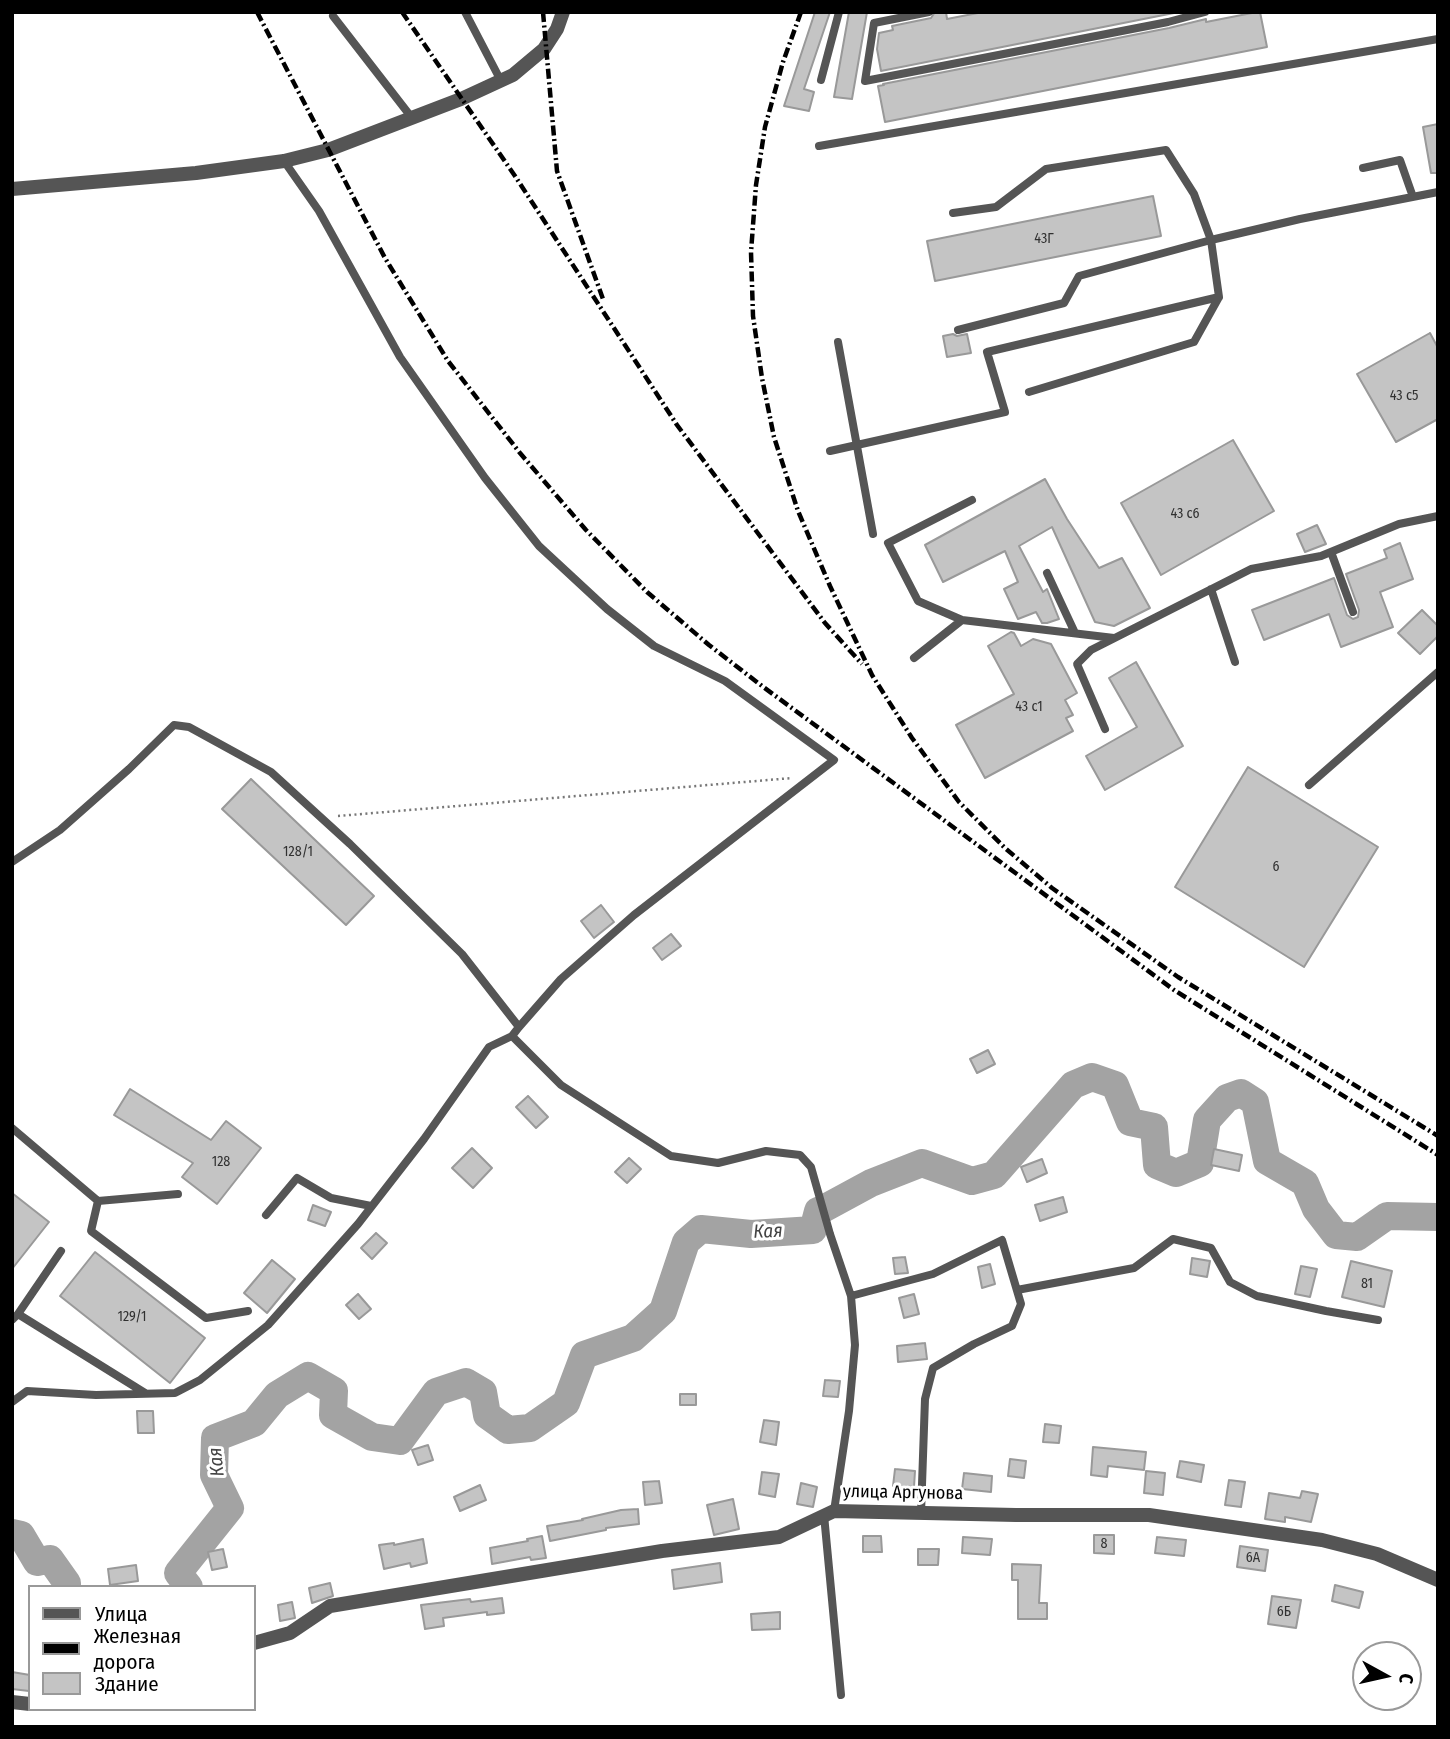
<!DOCTYPE html>
<html>
<head>
<meta charset="utf-8">
<style>
  body { margin:0 }
  #map { position:relative; width:1450px; height:1739px; overflow:hidden; background:#fff; font-family:"Fira Sans Condensed",sans-serif }
  canvas { display:block }
  .frame { position:absolute; inset:0; border:14px solid #000; pointer-events:none }
  .legend { position:absolute; left:28px; top:1585px; width:228px; height:126px; box-sizing:border-box; background:#fff; border:2px solid #999; margin:0; padding:9px 12px; list-style:none; font-size:21px; color:#000 }
  .legend li { display:flex; align-items:center; gap:14px; height:35px }
  .legend b { width:35px; border:2px solid #999 }
  .north { position:absolute; left:1352px; top:1641px; width:70px; height:70px; box-sizing:border-box; background:#fff; border:2px solid #999; border-radius:50%; rotate:98deg; font-size:19px; font-weight:700; line-height:28px; text-align:center; color:#000 }
  .north::after { content:''; display:block; margin:auto; width:24px; height:32px; background:#000; clip-path:polygon(50% 0,100% 100%,50% 72%,0 100%) }
</style>
</head>
<body>
<div id="map">
<canvas width="1450" height="1739"></canvas>
<div class="frame"></div>
<ul class="legend">
<li><b style="height:9px;background:#555"></b>Улица</li>
<li><b style="height:9px;background:#000"></b>Железная дорога</li>
<li><b style="height:19px;background:#c4c4c4"></b>Здание</li>
</ul>
<div class="north">С</div>
</div>
<script>
const g = document.querySelector('canvas').getContext('2d');
g.lineJoin = 'round';
const toPath = rows => new Path2D(rows.map(r => 'M' + r).join(''));
function stroke(path, color, width, dash) { g.strokeStyle = color; g.lineWidth = width; g.lineCap = dash ? 'butt' : 'round'; g.setLineDash(dash || []); g.stroke(path); }
function fill(path, color) { g.fillStyle = color; g.fill(path, 'evenodd'); }
function label(font, color, halo, rows, align = 'center') {
  g.font = font + ' "Fira Sans Condensed",sans-serif'; g.lineWidth = 6; g.setLineDash([]); g.textBaseline = 'middle'; g.strokeStyle = halo; g.fillStyle = color; for (const [text, x, y, turn = 0] of rows) {
    g.save(); g.translate(x, y); g.rotate((+turn || 0) * Math.PI / 180); g.textAlign = isNaN(turn) ? turn : align; if (halo) g.strokeText(text, 0, 0); g.fillText(text, 0, 0); g.restore();
  }
}
stroke(toPath([
  [12,1533,21,1535,37,1562,50,1559,67,1583,67,1587],
  [189,1587,178,1573,230,1508,214,1475,215,1438,254,1423,277,1395,308,1376,334,1391,333,1415,372,1437,400,1441,436,1392,466,1382,483,1392,487,1415,508,1430,530,1428,566,1403,584,1355,633,1338,663,1311,686,1242,701,1229,751,1234,813,1230,818,1211,823,1209,871,1183,922,1163,972,1181,994,1175,1073,1085,1092,1077,1115,1085,1130,1122,1154,1127,1157,1165,1176,1173,1200,1163,1207,1120,1227,1098,1241,1093,1255,1102,1267,1161,1305,1183,1316,1209,1336,1235,1357,1237,1387,1216,1438,1217]
]), '#a3a3a3', 28);
const building = toPath([
  [815,12,830,12,804,89,814,92,809,111,784,106,815,12],
  [849,12,867,12,852,99,834,97,849,12],
  [935,12,946,12,947,19,983,12,1179,12,881,71,877,49,879,33,893,30,892,26,931,18,935,12],
  [1257,12,1260,12,1267,47,885,122,878,86,884,85,883,84,1169,28,1206,19,1206,22,1257,12],
  [1438,124,1438,173,1431,173,1423,127,1438,124],
  [1153,196,1161,236,935,281,927,241,1153,196],
  [1430,333,1438,348,1438,419,1396,442,1357,374,1430,333],
  [953,334,957,336,967,334,971,353,947,357,943,336,953,334],
  [1233,440,1274,511,1161,575,1121,503,1233,440],
  [1045,479,1067,519,1099,568,1122,558,1150,608,1114,626,1095,622,1052,527,1019,546,1043,592,1047,589,1059,619,1047,623,1042,623,1036,612,1018,619,1004,589,1018,582,1005,551,943,582,925,545,1045,479],
  [1317,525,1326,544,1305,552,1297,534,1317,525],
  [1400,543,1413,579,1380,592,1393,627,1341,647,1329,614,1264,640,1252,610,1334,578,1347,615,1353,619,1358,617,1359,610,1346,574,1387,558,1384,550,1400,543],
  [1422,610,1438,626,1438,636,1420,654,1398,633,1422,610],
  [1011,632,1014,633,1021,646,1033,639,1051,644,1077,693,1065,700,1073,715,1066,718,1073,731,985,778,956,725,1014,694,988,646,1011,632],
  [1136,662,1183,746,1105,790,1086,756,1137,727,1109,678,1136,662],
  [1248,767,1378,847,1304,967,1175,887,1248,767],
  [251,779,374,896,346,925,222,809,251,779],
  [601,905,614,922,594,938,581,921,601,905],
  [671,934,681,946,662,960,653,948,671,934],
  [988,1050,995,1064,977,1073,970,1059,988,1050],
  [130,1089,211,1140,226,1121,261,1148,217,1204,182,1177,193,1163,114,1115,130,1089],
  [528,1096,548,1117,536,1128,516,1107,528,1096],
  [472,1148,492,1168,473,1188,452,1168,472,1148],
  [1214,1149,1242,1155,1239,1171,1211,1165,1214,1149],
  [629,1158,641,1169,627,1183,615,1172,629,1158],
  [1042,1159,1047,1173,1027,1182,1021,1167,1042,1159],
  [12,1193,49,1222,12,1269,12,1193],
  [1063,1197,1067,1212,1040,1221,1035,1205,1063,1197],
  [313,1205,331,1212,325,1226,308,1220,313,1205],
  [376,1233,387,1243,372,1259,361,1248,376,1233],
  [95,1252,205,1338,170,1383,60,1296,95,1252],
  [905,1257,908,1273,895,1274,893,1258,905,1257],
  [1192,1258,1210,1261,1207,1277,1190,1274,1192,1258],
  [272,1260,295,1279,267,1313,244,1293,272,1260],
  [1351,1261,1392,1271,1384,1307,1342,1297,1351,1261],
  [990,1264,995,1284,982,1288,978,1267,990,1264],
  [1301,1266,1317,1269,1310,1297,1295,1294,1301,1266],
  [358,1294,371,1309,359,1319,346,1305,358,1294],
  [914,1294,919,1314,904,1318,899,1298,914,1294],
  [925,1343,927,1359,898,1362,897,1346,925,1343],
  [825,1380,840,1381,838,1397,823,1396,825,1380],
  [680,1394,696,1394,696,1405,680,1405,680,1394],
  [137,1411,153,1411,154,1433,138,1433,137,1411],
  [764,1420,779,1422,776,1445,760,1442,764,1420],
  [1045,1424,1061,1426,1059,1443,1043,1442,1045,1424],
  [428,1445,433,1460,418,1465,412,1450,428,1445],
  [1093,1447,1146,1452,1144,1470,1108,1466,1107,1477,1091,1475,1093,1447],
  [1010,1459,1026,1461,1024,1478,1008,1476,1010,1459],
  [1180,1461,1204,1465,1201,1482,1177,1477,1180,1461],
  [895,1469,915,1471,914,1487,893,1486,895,1469],
  [1146,1471,1165,1473,1163,1495,1144,1493,1146,1471],
  [762,1472,779,1474,775,1497,759,1494,762,1472],
  [964,1473,992,1476,991,1492,962,1489,964,1473],
  [1229,1480,1245,1482,1241,1507,1225,1505,1229,1480],
  [659,1481,662,1503,645,1505,643,1482,659,1481],
  [801,1483,817,1487,813,1507,797,1504,801,1483],
  [480,1485,486,1500,460,1511,454,1497,480,1485],
  [1302,1491,1318,1494,1311,1522,1285,1517,1285,1522,1265,1519,1269,1493,1300,1498,1302,1491],
  [733,1499,739,1529,714,1535,707,1505,733,1499],
  [638,1509,639,1524,606,1528,606,1530,550,1541,547,1526,583,1520,582,1519,621,1510,638,1509],
  [1094,1535,1114,1535,1114,1554,1094,1553,1094,1535],
  [542,1536,546,1558,531,1560,530,1557,492,1564,490,1548,528,1541,527,1539,542,1536],
  [863,1536,881,1536,882,1552,863,1552,863,1536],
  [963,1537,992,1539,990,1555,962,1553,963,1537],
  [1157,1537,1186,1540,1184,1556,1155,1553,1157,1537],
  [423,1539,427,1563,411,1567,410,1563,384,1569,379,1545,394,1543,394,1545,423,1539],
  [1240,1546,1268,1550,1265,1571,1237,1567,1240,1546],
  [223,1549,227,1567,212,1570,208,1552,223,1549],
  [918,1549,939,1549,938,1565,918,1565,918,1549],
  [720,1563,722,1582,674,1589,672,1570,720,1563],
  [1012,1564,1041,1565,1039,1603,1047,1603,1047,1619,1018,1619,1018,1580,1012,1580,1012,1564],
  [136,1565,138,1581,110,1585,108,1569,136,1565],
  [330,1583,333,1596,312,1603,309,1588,330,1583],
  [1335,1585,1363,1592,1359,1608,1332,1601,1335,1585],
  [1272,1596,1301,1600,1296,1628,1268,1624,1272,1596],
  [502,1598,504,1613,487,1615,487,1612,443,1618,444,1626,425,1629,421,1605,470,1599,471,1602,502,1598],
  [292,1602,295,1618,280,1621,278,1605,292,1602],
  [780,1612,780,1629,752,1630,751,1614,780,1612],
  [12,1672,30,1675,29,1691,12,1689,12,1672]
]);
fill(building, '#c4c4c4');
stroke(building, '#999', 2);
stroke(toPath([
  [338,816,792,778]
]), '#777', 2.5, [2, 3.5]);
stroke(toPath([
  [465,12,501,81],
  [929,12,874,23,865,81,1168,22,1205,12],
  [333,16,412,118],
  [821,80,839,12],
  [819,146,1438,39],
  [284,161,319,211,400,357,485,478,539,546,607,609,654,646,725,681,834,760,634,915,561,979,519,1027],
  [1363,168,1400,160,1413,197],
  [953,213,996,207,1046,169,1166,150,1194,194,1211,240,1219,297,1194,342,1029,392],
  [958,330,1064,303,1079,276,1211,240,1300,219,1438,192],
  [838,342,873,534],
  [830,451,1005,412,987,352,1219,297],
  [972,500,888,543,918,601,962,620,1114,638],
  [1331,552,1353,612],
  [1047,573,1075,633],
  [1211,589,1235,662],
  [914,658,962,620],
  [1105,729,1077,664,1091,650,1251,569,1321,556,1399,524,1438,516],
  [1309,785,1438,672],
  [12,862,60,830,129,769,174,725,189,727,271,772,350,844,462,954,519,1027,512,1036,561,1085,671,1156,718,1163,766,1151,800,1155,811,1167,830,1234,851,1296,855,1345,849,1411,834,1511],
  [12,1128,98,1201,91,1231,206,1318,248,1311],
  [98,1201,178,1194],
  [266,1215,297,1178,331,1198,371,1206],
  [1017,1290,1134,1268,1173,1239,1211,1248,1230,1282,1257,1296,1326,1311,1378,1320],
  [851,1296,933,1274,1002,1240,1021,1304,1012,1326,974,1344,933,1368,925,1399,921,1513],
  [18,1314,61,1251],
  [12,1320,18,1314,145,1393],
  [12,1402,27,1391,96,1395,175,1393,200,1380,268,1325,358,1224,424,1139,489,1047,512,1036],
  [824,1515,841,1695]
]), '#555', 8);
stroke(toPath([
  [12,189,196,173,284,161,328,150,461,99,513,75,544,49,557,29,563,12],
  [254,1643,290,1633,330,1606,662,1551,779,1537,834,1511,1016,1515,1149,1515,1322,1540,1377,1554,1438,1580],
  [12,1702,30,1704]
]), '#555', 14);
stroke(toPath([
  [257,12,385,258,448,361,520,453,586,530,647,592,709,645,762,686,1174,990,1438,1155],
  [402,12,515,176,677,425,825,623,862,664],
  [543,12,557,171,603,299],
  [801,12,783,62,765,127,756,185,751,252,753,316,762,378,774,437,798,511,830,586,872,675,912,738,959,802,1005,848,1052,888,1178,977,1438,1136]
]), '#000', 4.5, [10, 3.5, 2, 3.5]);
label('14px', '#313131', null, [
  ["43Г",1044,239],
  ["43 с5",1404,396],
  ["43 с6",1185,514],
  ["43 с1",1029,707],
  ["128/1",298,852],
  ["6",1276,867],
  ["128",221,1162],
  ["81",1367,1284],
  ["129/1",132,1317],
  ["8",1104,1544],
  ["6А",1253,1558],
  ["6Б",1284,1612]
]);
label('18px', '#000', '#fff', [
  ["улица Аргунова",903,1493,1]
]);
label('italic 19px', '#444', '#fff', [
  ["Кая",768,1232,-2],
  ["Кая",217,1462,-96]
]);
</script>
</body>
</html>
